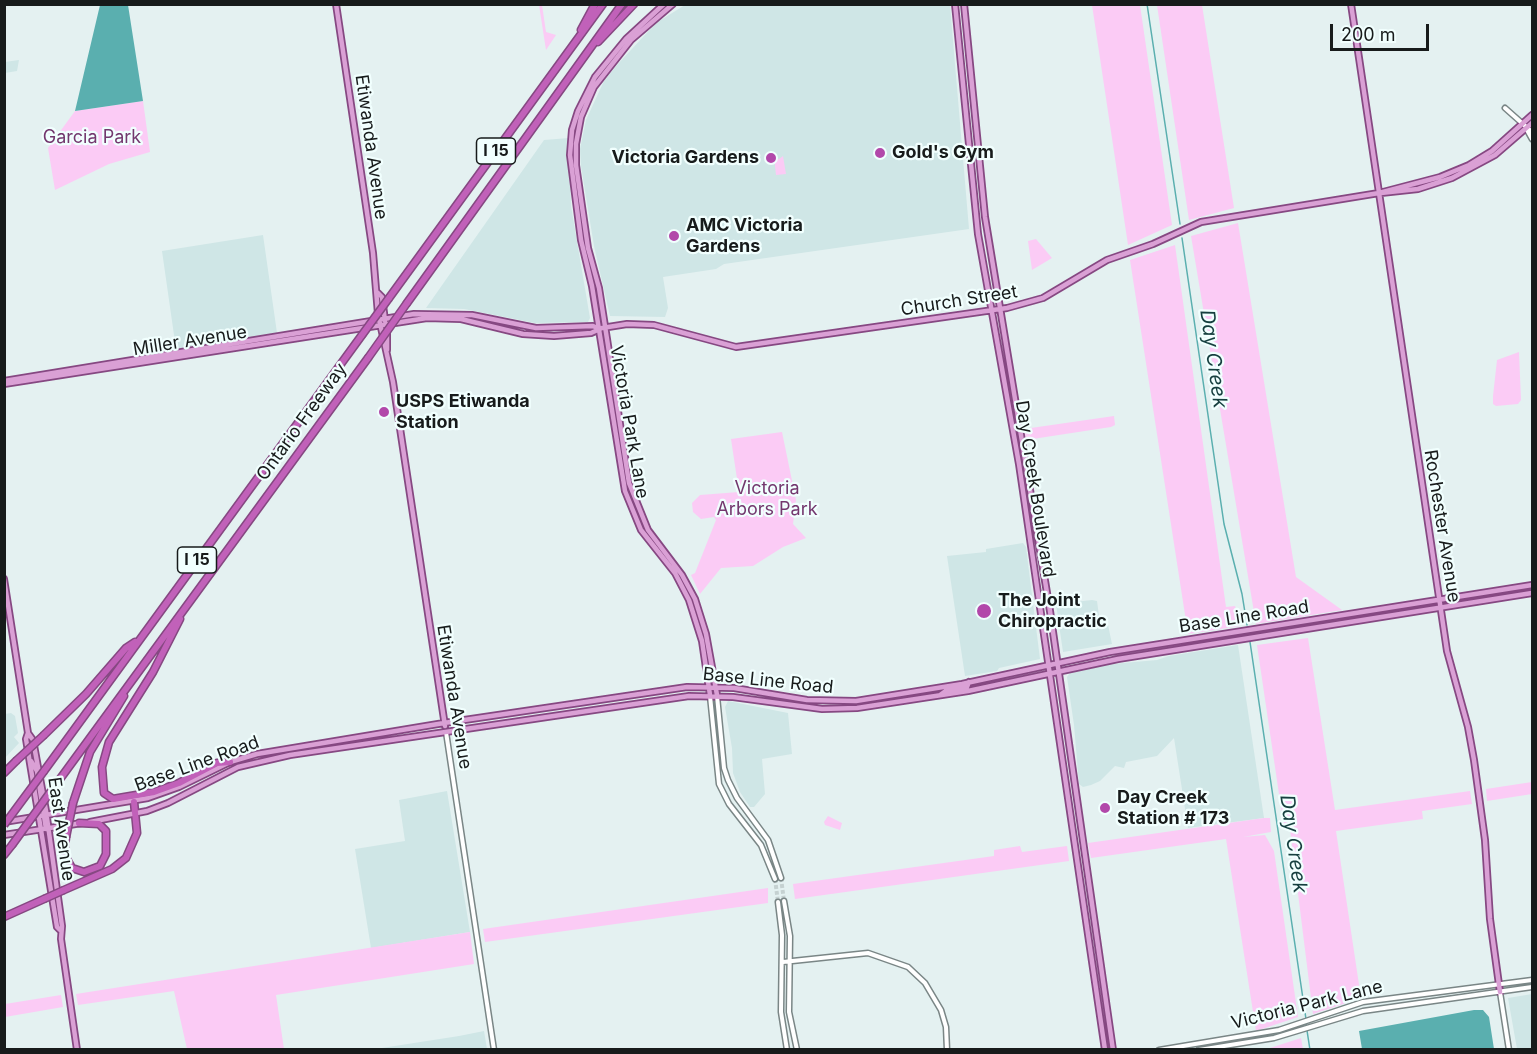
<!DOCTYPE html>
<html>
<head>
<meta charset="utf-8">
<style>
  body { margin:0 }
  #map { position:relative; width:1537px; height:1054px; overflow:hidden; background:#e4f1f1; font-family:Inter,sans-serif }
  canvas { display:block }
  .frame { position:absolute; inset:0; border:6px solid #171b1b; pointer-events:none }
  .scale { position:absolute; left:1330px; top:24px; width:99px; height:27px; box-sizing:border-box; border:3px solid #171b1b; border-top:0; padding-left:8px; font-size:18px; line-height:21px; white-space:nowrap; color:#171b1b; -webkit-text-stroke:4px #f1fffe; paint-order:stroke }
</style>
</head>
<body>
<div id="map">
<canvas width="1537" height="1054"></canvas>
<div class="frame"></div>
<div class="scale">200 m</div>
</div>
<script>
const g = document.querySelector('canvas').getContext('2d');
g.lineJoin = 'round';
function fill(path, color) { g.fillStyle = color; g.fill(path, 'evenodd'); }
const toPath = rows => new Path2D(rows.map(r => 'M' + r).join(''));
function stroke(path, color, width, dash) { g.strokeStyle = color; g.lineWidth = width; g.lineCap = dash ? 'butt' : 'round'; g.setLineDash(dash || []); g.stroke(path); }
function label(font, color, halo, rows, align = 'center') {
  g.font = font + ' Inter,sans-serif'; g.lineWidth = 4.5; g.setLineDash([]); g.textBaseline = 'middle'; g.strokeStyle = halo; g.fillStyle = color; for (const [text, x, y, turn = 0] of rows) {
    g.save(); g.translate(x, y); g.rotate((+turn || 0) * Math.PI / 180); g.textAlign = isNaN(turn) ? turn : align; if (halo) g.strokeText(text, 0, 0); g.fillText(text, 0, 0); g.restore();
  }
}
fill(toPath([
  [685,5,950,5,969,229,724,264,716,269,663,277,668,308,665,317,610,316,594,246,581,166,580,149,586,120,604,81,617,65,656,23],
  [19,60,17,71,5,73,5,62],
  [569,138,571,206,590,318,588,322,535,323,464,309,426,308,544,140],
  [263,235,277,333,176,349,162,251],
  [1023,543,1026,547,1040,659,999,668,997,671,965,676,947,556,986,552,986,549],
  [1092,600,1097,601,1099,616,1107,620,1112,644,1063,652,1056,604],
  [1238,645,1264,818,1188,828,1174,738,1157,756,1126,762,1124,768,1115,766,1100,781,1091,785,1083,787,1079,784,1074,725,1067,677,1070,673,1112,664,1157,660,1169,656],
  [728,701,788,713,792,754,762,759,765,794,754,807,750,807,740,792,733,773,732,748,725,707],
  [11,713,15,716,18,733,14,737,19,743,5,758,5,714],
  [447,791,470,932,371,948,355,849,405,841,399,800],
  [1532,994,1532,1049,1517,1049,1508,998],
  [484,1031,487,1049,369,1050,459,1036]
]), '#cfe6e6');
fill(toPath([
  [539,5,542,5,546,32,556,35,546,50],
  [1092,5,1140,5,1172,225,1128,245],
  [1157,5,1202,5,1234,208,1189,220],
  [143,101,150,152,109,164,55,190,48,148,75,111],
  [783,156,786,174,776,175,774,157,779,159],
  [1238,223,1296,577,1342,610,1256,624,1191,236],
  [1036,239,1052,258,1032,270,1028,241],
  [1175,245,1226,607,1235,606,1240,626,1188,634,1130,260],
  [1519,352,1521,400,1518,404,1496,406,1493,404,1493,396,1497,360],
  [1114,416,1115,425,1111,427,1026,440,1024,429],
  [782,432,796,500,793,524,806,538,783,547,753,566,721,568,700,594,691,575,695,573,716,520,714,517,701,519,693,512,692,503,700,495,739,492,731,439],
  [1308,638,1335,810,1470,791,1472,804,1422,811,1423,819,1336,831,1361,998,1313,1014,1290,829,1284,828,1257,645],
  [1532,782,1532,794,1487,801,1486,789],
  [828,816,842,823,840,830,825,825,824,822],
  [1264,818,1270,818,1271,832,1243,837,1265,835,1274,851,1298,1017,1256,1031,1226,839,1091,858,1088,843],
  [1020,846,1022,852,1067,846,1069,861,795,899,793,884,994,856,994,850],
  [768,888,768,903,485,942,483,929],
  [470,932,474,964,276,995,284,1049,187,1049,174,991,78,1005,76,994],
  [61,995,63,1007,5,1017,5,1004],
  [1301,1038,1303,1049,1267,1049]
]), '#fbcbf5');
fill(toPath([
  [100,5,128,5,143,101,75,111],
  [1474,1010,1483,1010,1489,1017,1494,1049,1362,1049,1359,1031]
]), '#5aafaf');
stroke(toPath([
  [1147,4,1180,224],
  [1182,238,1224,524,1242,594,1247,625],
  [1250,642,1306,1019],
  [1306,1024,1310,1050]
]), '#5aafaf', 1.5);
stroke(toPath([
  [781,878,784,901],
  [775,879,778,902]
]), '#c5d1d1', 4, [4, 2]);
const minor = toPath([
  [1505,108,1532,132],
  [1527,130,1532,139],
  [710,696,719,784,729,804,761,845,775,879],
  [717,696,724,768,728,780,737,798,768,840,781,878],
  [446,732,494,1050],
  [784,901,790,936,789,1012,797,1050],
  [778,902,782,935,781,1012,787,1050],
  [783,962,868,953,908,967,925,983,941,1010,946,1027,947,1050],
  [1500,992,1509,1050],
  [1159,1050,1279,1030,1363,1002,1532,980],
  [1199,1050,1274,1038,1363,1011,1532,987]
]);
const major = toPath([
  [336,4,373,253,378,314,393,382,445,726],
  [664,4,626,39,595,77,578,111,572,130,570,155,581,240,592,286,625,491,641,530,675,573,689,600,702,641,710,695],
  [673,4,631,40,594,87,581,117,576,144,576,165,588,248,599,288,607,339,629,483,648,530,682,575,695,599,706,634,717,695],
  [955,4,978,234,1019,464,1105,1050],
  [964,4,985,217,1050,611,1113,1050],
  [1351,4,1447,651,1468,727,1474,760,1485,840,1490,919,1500,992],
  [1381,193,1418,189,1452,178,1495,155,1532,123],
  [378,293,382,297,385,321],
  [387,350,387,330],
  [4,381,414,314,472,315,536,328,593,326,599,329],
  [4,384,427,318,461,319,523,334,554,336,591,333,602,328,627,324,654,325,736,347,1007,308,1043,298,1107,260,1153,244,1201,222,1379,193,1440,177,1469,165,1492,151,1532,115],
  [4,579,28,733,26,739,57,927,60,930],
  [940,695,947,690,967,687,969,682],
  [28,733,33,740,46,811,62,926,61,939,77,1050],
  [31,761,37,771,46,829],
  [4,822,148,798,179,787,230,762,257,754,444,723,687,687,734,688,807,700,856,701,962,684,1110,652,1532,585],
  [90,822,147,811,168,803,238,767,290,755,689,696,733,697,822,709,857,708,968,691,1118,659,1532,593],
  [4,835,82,823]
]);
const highway = toPath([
  [581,30,595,4],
  [598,42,634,4],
  [389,298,603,4],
  [407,303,622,4],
  [180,619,153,672,109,742,102,767,104,793,113,799,154,792,179,783,217,763,230,762],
  [44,735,86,694,126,648,135,642],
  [44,771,362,335],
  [4,773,16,761],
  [49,794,368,358],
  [73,803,90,752,124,696],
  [66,837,64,854,72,868,84,872,100,866,106,854,106,831,99,824,79,823],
  [4,855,12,845],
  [64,890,112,869,126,858,137,833,134,802],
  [4,917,44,899]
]);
stroke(minor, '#7a8686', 7);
stroke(major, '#864882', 8);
stroke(highway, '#864882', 9);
stroke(minor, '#fff', 4);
stroke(major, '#daa0d5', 4.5);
stroke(highway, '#c161b9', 6);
const highwayBridge = toPath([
  [362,335,389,298],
  [368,358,407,303],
  [16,761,44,735],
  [4,825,44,771],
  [66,837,73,803],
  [12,845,49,794],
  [44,899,64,890]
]);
stroke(highwayBridge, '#864882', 9, []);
stroke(highwayBridge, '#c161b9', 6);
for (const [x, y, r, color] of [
  [880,153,6,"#b248aa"],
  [771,158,6,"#b248aa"],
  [674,236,6,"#b248aa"],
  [384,412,6,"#b248aa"],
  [984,611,8,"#b248aa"],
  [1105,808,6,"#b248aa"]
]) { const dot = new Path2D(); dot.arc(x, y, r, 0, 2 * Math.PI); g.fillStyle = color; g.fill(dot); stroke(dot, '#f1fffe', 2); }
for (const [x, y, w] of [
  [496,151,39],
  [197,560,39]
]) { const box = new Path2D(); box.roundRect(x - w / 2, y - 13, w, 26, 4.5); g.fillStyle = '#f1fffe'; g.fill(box); stroke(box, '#171b1b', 1.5); }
label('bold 16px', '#171b1b', null, [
  ["I 15",496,151],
  ["I 15",197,560]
]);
label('18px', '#73376e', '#f1fffe', [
  ["Garcia Park",92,138],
  ["Victoria",767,489],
  ["Arbors Park",767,510]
]);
label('18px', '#171b1b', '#f1fffe', [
  ["Etiwanda Avenue",371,147,82],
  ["Church Street",959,301,-9],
  ["Miller Avenue",190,341,-9],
  ["Ontario Freeway",302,422,-54],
  ["Victoria Park Lane",629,422,80],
  ["Day Creek Boulevard",1035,489,81],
  ["Rochester Avenue",1442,526,81],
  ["Base Line Road",1244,617,-9],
  ["Base Line Road",768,681,6],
  ["Etiwanda Avenue",454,697,81],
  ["Base Line Road",197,764,-20],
  ["East Avenue",61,829,82],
  ["Victoria Park Lane",1307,1005,-14]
]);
label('bold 18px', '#171b1b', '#f1fffe', [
  ["Gold's Gym",892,153],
  ["Victoria Gardens",759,158,"right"],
  ["AMC Victoria",686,226],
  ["Gardens",686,247],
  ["USPS Etiwanda",396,402],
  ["Station",396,423],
  ["The Joint",998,601],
  ["Chiropractic",998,622],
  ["Day Creek",1117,798],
  ["Station # 173",1117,819]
], 'left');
label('italic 20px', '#163f3f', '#f1fffe', [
  ["Day Creek",1213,359,82],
  ["Day Creek",1293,844,82]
]);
</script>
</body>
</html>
